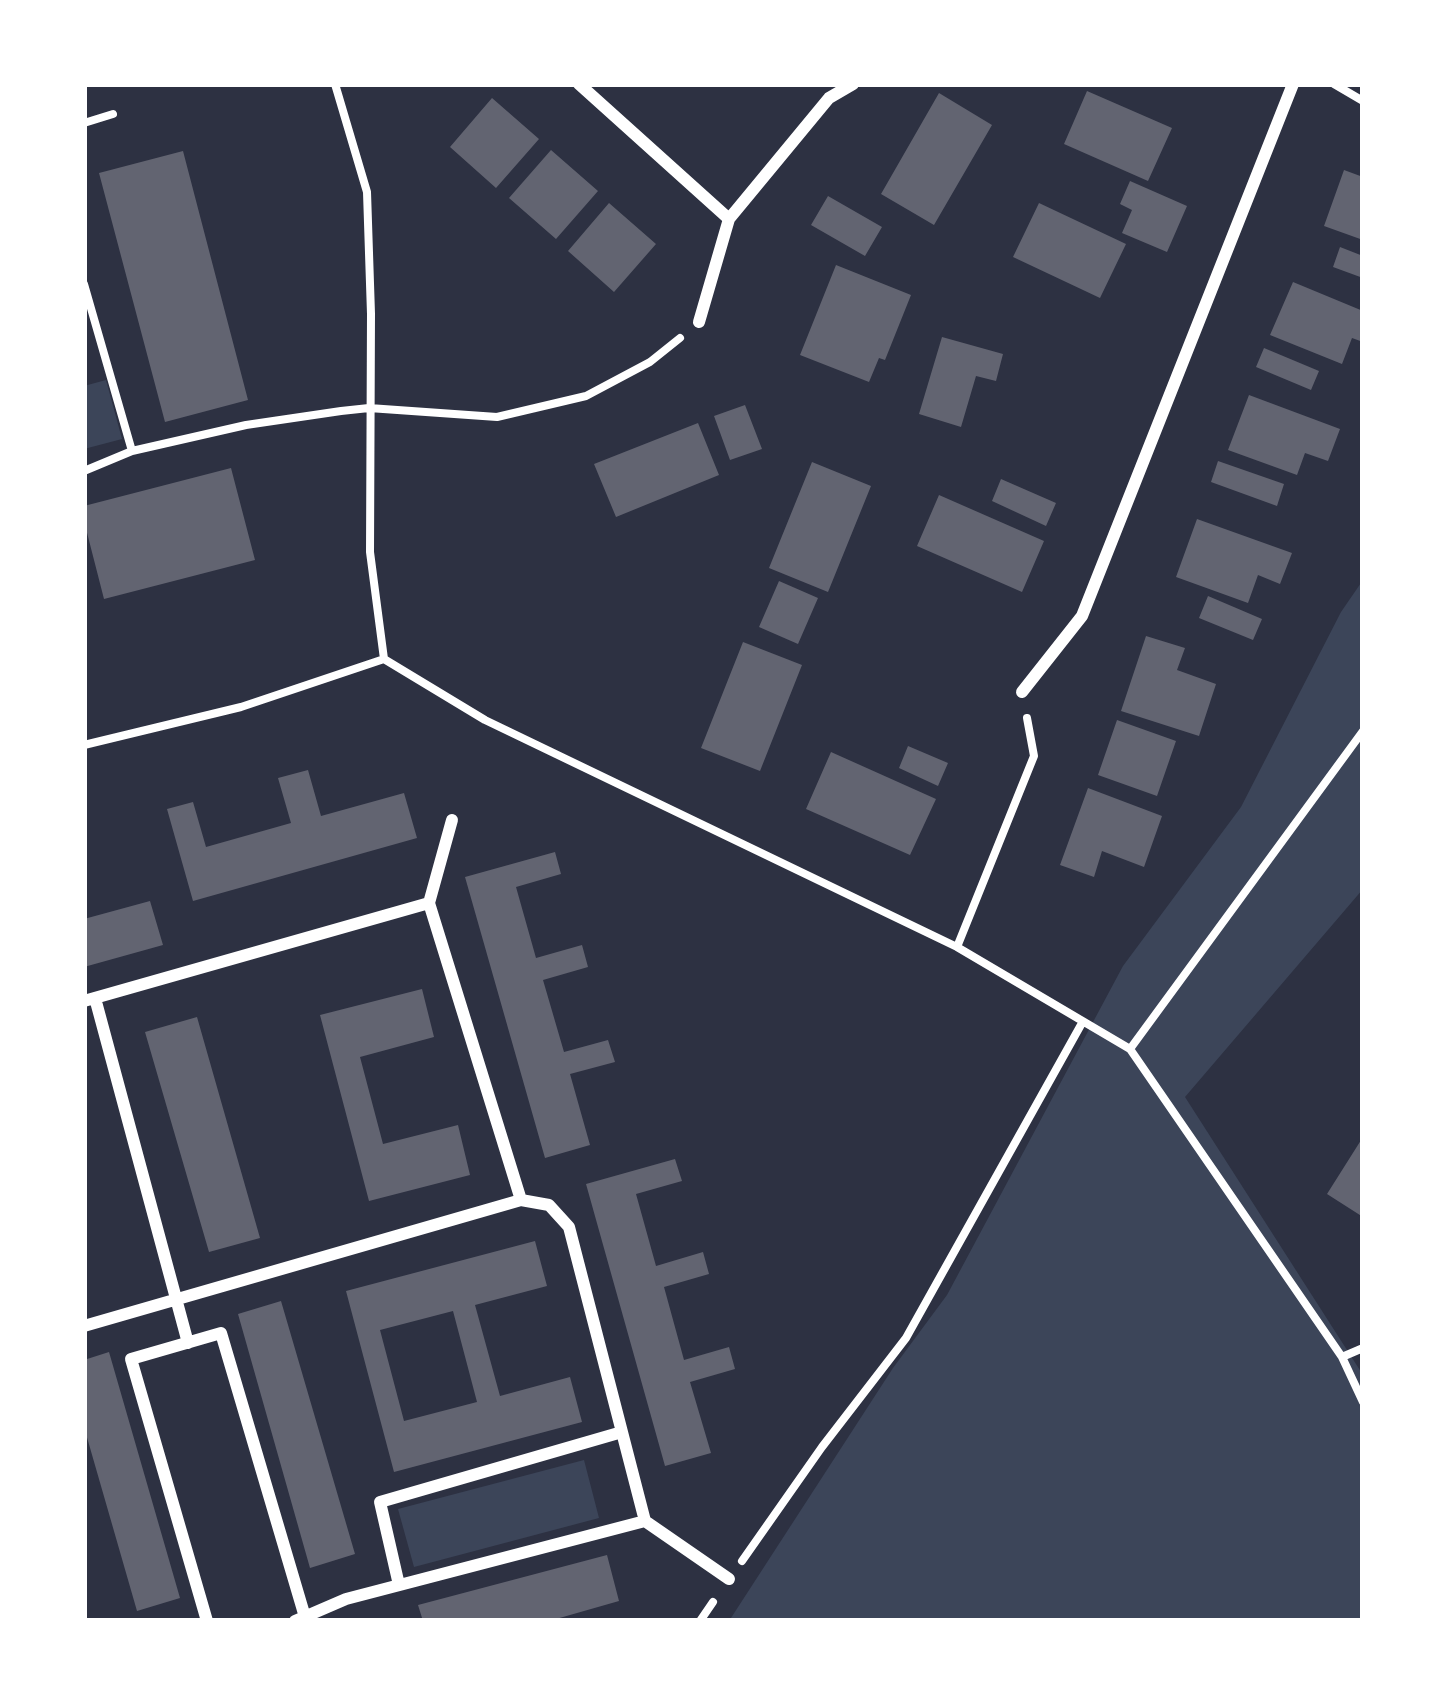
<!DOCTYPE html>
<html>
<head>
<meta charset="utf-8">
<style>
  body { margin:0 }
  #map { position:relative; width:1447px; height:1705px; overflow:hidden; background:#2d3142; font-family:Signika,sans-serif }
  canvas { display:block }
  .frame { position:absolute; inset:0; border:87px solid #fff; pointer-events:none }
</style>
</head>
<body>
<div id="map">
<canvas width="1447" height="1705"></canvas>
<div class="frame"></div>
</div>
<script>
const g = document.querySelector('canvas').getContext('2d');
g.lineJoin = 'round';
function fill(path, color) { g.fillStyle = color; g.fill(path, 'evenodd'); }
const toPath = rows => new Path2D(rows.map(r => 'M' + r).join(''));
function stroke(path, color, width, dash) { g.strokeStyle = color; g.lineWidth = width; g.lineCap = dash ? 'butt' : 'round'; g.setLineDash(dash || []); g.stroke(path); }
fill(toPath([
  [106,380,122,439,84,449,84,386],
  [1363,580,1363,889,1185,1097,1363,1375,1363,1621,729,1621,893,1368,947,1295,1123,966,1241,807,1341,612],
  [584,1460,599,1518,414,1567,398,1509]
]), '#3c4559');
fill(toPath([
  [1087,91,1172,128,1148,181,1064,144],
  [939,93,992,125,934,225,881,194],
  [492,98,539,139,496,188,450,147],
  [551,150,598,191,556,239,509,198],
  [183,151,248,400,165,422,99,173],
  [1344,170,1363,177,1363,240,1324,226],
  [1130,181,1187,206,1167,252,1122,233,1132,210,1120,204],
  [828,196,882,227,865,256,811,225],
  [609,203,656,244,614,292,568,251],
  [1039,203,1126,244,1100,298,1013,257],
  [1340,247,1363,256,1363,278,1333,267],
  [836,265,911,295,885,360,879,358,869,382,800,355],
  [1293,282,1363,311,1363,342,1352,338,1342,364,1270,335],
  [942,337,1003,354,996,381,976,376,961,427,919,414],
  [1264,348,1319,371,1311,390,1256,367],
  [1249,395,1340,429,1328,461,1305,453,1297,475,1228,450],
  [745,405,762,449,730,460,714,416],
  [698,423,719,475,616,517,594,464],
  [1218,461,1284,484,1277,506,1211,482],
  [812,462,871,486,828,592,769,568],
  [231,468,255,560,104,599,84,521,84,506],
  [1001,479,1056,503,1046,526,992,501],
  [939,495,1044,541,1022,592,917,546],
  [1197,519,1292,553,1280,584,1258,575,1248,603,1176,577],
  [779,581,818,598,798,644,759,627],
  [1208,596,1262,619,1253,640,1199,618],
  [1146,636,1185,648,1177,670,1216,684,1199,736,1121,711],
  [743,642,802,665,760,771,701,748],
  [1117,720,1176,741,1157,796,1098,775],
  [908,746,948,763,938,786,899,768],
  [831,752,936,799,910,855,806,809],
  [308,770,321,816,404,793,417,838,193,901,167,809,193,802,206,847,291,823,278,778],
  [1088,788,1162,816,1144,867,1102,851,1094,877,1060,865],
  [555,852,561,874,516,887,536,958,582,945,588,967,543,980,564,1052,608,1040,615,1062,570,1074,590,1145,545,1158,465,877],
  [150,901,163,945,84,967,84,919],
  [422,989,434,1037,360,1057,383,1144,458,1125,470,1175,369,1201,320,1015],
  [197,1017,260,1238,209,1252,145,1032],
  [1363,1137,1363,1217,1327,1194],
  [675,1159,682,1181,636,1194,656,1266,703,1252,709,1274,664,1287,684,1360,729,1347,735,1369,690,1382,711,1453,665,1466,586,1184],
  [535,1241,547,1286,475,1305,500,1396,570,1377,582,1422,394,1472,346,1291],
  [453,1311,477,1402,404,1421,380,1330],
  [281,1301,355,1554,310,1568,238,1314],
  [109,1352,180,1598,137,1611,84,1427,84,1360],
  [607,1555,619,1601,549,1621,423,1621,418,1605]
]), '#626471');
stroke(toPath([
  [335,84,367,192,371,314,370,552,384,659],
  [1334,84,1363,101],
  [84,123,113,114],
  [84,284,132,451],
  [84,471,132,451,246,425,341,411,369,408,497,417,586,396,650,362,680,338],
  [84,745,241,707,384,659,485,720,957,947,1130,1049,1342,1357,1363,1402],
  [957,947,1034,756,1027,718],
  [1130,1049,1363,731],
  [1342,1357,1363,1348],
  [742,1561,822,1447,906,1338,1082,1023],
  [700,1621,713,1602]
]), '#fff', 8);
stroke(toPath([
  [579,84,729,219],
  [699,322,729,219,829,98,853,84],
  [1022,692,1082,616,1293,84],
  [452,820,429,903,521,1200],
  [95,998,188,1343],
  [84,1001,429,903],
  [84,1326,521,1200,549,1205,569,1227,645,1521,729,1579],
  [399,1585,380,1502,622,1432],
  [207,1621,131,1359,221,1333,305,1617],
  [295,1621,346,1599,645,1521]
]), '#fff', 12);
</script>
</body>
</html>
